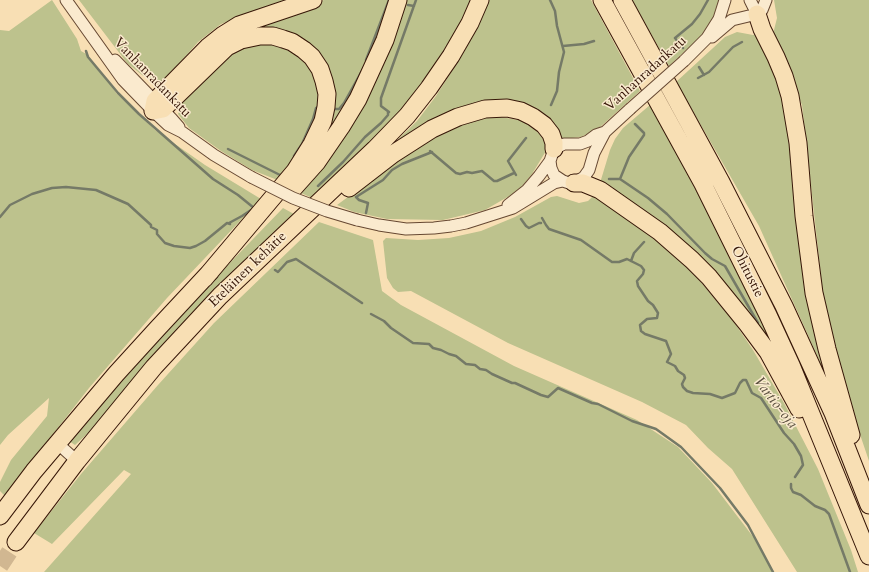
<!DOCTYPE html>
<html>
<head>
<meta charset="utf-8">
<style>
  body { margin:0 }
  canvas { display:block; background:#f8dfb4 }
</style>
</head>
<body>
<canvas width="869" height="572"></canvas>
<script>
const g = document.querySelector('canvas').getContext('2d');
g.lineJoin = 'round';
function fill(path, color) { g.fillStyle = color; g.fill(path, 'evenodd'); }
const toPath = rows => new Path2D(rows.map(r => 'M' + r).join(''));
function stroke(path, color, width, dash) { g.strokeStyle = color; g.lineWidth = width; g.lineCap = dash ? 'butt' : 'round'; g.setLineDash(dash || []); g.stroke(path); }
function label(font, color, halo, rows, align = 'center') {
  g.font = font + ' Cardo,serif'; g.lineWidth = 3; g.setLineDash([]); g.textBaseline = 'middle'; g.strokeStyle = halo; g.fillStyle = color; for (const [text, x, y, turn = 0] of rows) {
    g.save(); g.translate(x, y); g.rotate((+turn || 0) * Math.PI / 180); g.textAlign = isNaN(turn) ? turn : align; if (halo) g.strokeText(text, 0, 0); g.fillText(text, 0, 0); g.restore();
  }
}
fill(toPath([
  [52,0,77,39,81,51,88,55,117,94,155,130,205,165,261,199,167,298,89,388,5,496,0,491,0,482,11,460,47,416,49,398,8,435,0,445,0,30,9,31],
  [79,0,290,0,268,6,221,24,198,42,164,81,157,83,142,75,127,63],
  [324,0,392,0,363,76,325,138,332,88,273,30,226,37],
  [404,0,473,0,446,52,390,126,312,198,299,192],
  [489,0,591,0,640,91,599,128,581,137,563,139,547,119,507,100,379,158,417,121,436,96,464,52],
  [632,0,721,0,719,8,709,28,698,39,669,66],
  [774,0,869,0,869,461,848,399,824,306,819,258,802,105,773,34,777,18],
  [737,32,753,35,760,33,776,67,838,402,759,226,676,82,725,37],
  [273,43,295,50,312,66,320,87,318,104,314,123,305,146,280,181,252,170,221,151,189,128,178,114,183,102,207,75,230,54,247,44],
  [650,105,726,246,783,366,765,340,600,183,610,150,615,139,623,128],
  [495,116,524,121,536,130,546,142,546,151,532,174,518,191,485,210,443,220,387,219,354,212,337,205,386,169,428,141,461,123],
  [595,194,649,232,691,270,734,322,753,350,784,403,818,469,851,550,858,572,797,572,732,469,708,448,686,425,642,402,508,343,411,291,398,292,393,288,387,278,383,241,386,238,418,240,449,238,481,231,515,217,551,197,557,196,579,203,588,201],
  [283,208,294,214,269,237,219,287,99,423,75,445,69,441,165,330],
  [319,222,373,240,382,291,401,305,514,366,637,420,678,447,712,483,754,538,774,572,44,572,131,474,124,470,52,544,34,533,81,474,158,385,214,323]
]), '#bdc28d');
stroke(toPath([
  [550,0,555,11,557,26,564,52,559,72,557,91,551,105],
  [408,5,414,6],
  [563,46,584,44,594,41],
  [683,48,675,38,692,24,700,14,708,0],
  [86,51,88,57,118,93,139,114,213,179,238,195,254,208,242,216,229,223],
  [366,60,389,0],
  [699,67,704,75],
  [698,78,709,72,733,47,742,42],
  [334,109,339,109,344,103,363,69],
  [389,112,381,106,381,98,416,0],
  [228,149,280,175,283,174],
  [430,151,456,173,460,174,467,172,472,173,482,171,494,181,497,181,514,173],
  [294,156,302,144,313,119,316,108,318,107],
  [516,175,508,161,526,138],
  [609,179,620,179,648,198,667,214,705,253,712,259,725,266,758,323],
  [620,179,629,157,644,135,644,133,635,124],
  [318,186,343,162,365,137,381,123,388,115,388,112],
  [366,213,368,203,359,200,356,197,383,180,392,170,402,164,432,152],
  [0,217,10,205,32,194,52,188,66,187,96,190,128,204,151,225,151,227,157,230,157,234,165,243,174,246,190,248,196,246,205,241,227,223,230,224],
  [542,218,546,225,549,229,581,240,612,262,619,262,627,259,641,266,644,270,643,274,637,281,638,286,648,301,653,305,658,313,657,318,647,319,640,325,641,331,645,334,666,341,671,354,667,362,675,366,678,371,684,375,685,378,682,384,683,387,687,391,693,393,710,394,722,398,735,393,740,383,743,380,746,380,752,393,761,398,784,433,794,444,801,456,803,465,795,477],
  [521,219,526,226,529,228,539,223,541,223],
  [631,261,634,253,644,242],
  [275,270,278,272,287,262,296,259,362,303],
  [371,314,384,321,391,328,413,343,429,344,433,348,441,350,449,354,456,356,466,364,475,365,480,369,486,370,492,374,512,383,515,383,541,395,548,397,558,388,592,403,598,404,632,421,656,429,681,447,720,488,748,525,773,572],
  [791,484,791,488,793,492,801,495,815,506,825,510,829,514,850,572]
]), '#757a67', 2.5);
stroke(toPath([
  [0,566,16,542]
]), '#d1b791', 17, [17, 8]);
const minor = toPath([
  [66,0,123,80,153,111,168,125,182,132,214,155,251,177],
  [750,0,757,14],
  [712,37,732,20,757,14,762,10,766,0],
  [115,60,172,119,179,127],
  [684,61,707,38,719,19,725,0],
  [605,132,594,153,589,170,584,177,574,183,569,183,563,181,554,175,551,168,550,161,554,149,564,144,580,144,588,141,596,135,605,132,630,109],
  [508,205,527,190,539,176,550,161],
  [357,220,379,225,406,229,434,228,451,226,466,223,513,208,554,183,563,181],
  [57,443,77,461]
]);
const highway = toPath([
  [602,0,703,184,768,315,791,365,869,556],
  [622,0,721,182,784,306,833,413,869,505],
  [757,14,762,29,776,57,784,76,790,96,798,143,804,216,814,293,827,349,851,435],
  [574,183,583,183,600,190,660,232,692,260,709,277,748,325,768,352,799,409],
  [349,188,393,154,432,129,458,117,485,109,507,108,521,111,533,117,544,125,551,134,554,143,554,149],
  [292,190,317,162,341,127,358,99,385,40,398,0],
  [204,279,295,171,312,144,323,121,326,107,327,94,324,81,320,69,312,57,304,50,292,42,283,39,273,36,260,36,241,40,227,47,163,109,153,111,155,101,208,47,223,35,239,25,313,0],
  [0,516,34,471,116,374,157,329,211,271],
  [16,542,77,461,154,367,220,296,375,149,407,116,429,88,451,56,470,23,480,0]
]);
stroke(minor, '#664832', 13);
stroke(highway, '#361607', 19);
stroke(minor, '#faeace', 11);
stroke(highway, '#f8dfb4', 17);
const minorBridge = toPath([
  [630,109,684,61],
  [251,177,293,198,327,211,357,220]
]);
stroke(minorBridge, '#664832', 13, []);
stroke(minorBridge, '#faeace', 11);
label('14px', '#361607', '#faeace', [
  ["Vanhanradankatu",646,74,-42],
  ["Vanhanradankatu",152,78,46],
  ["Eteläinen kehätie",248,270,-44],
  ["Ohitustie",747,272,63]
]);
label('italic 15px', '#5b503f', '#faeace', [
  ["Vartio-oja",775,403,52]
]);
</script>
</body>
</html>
